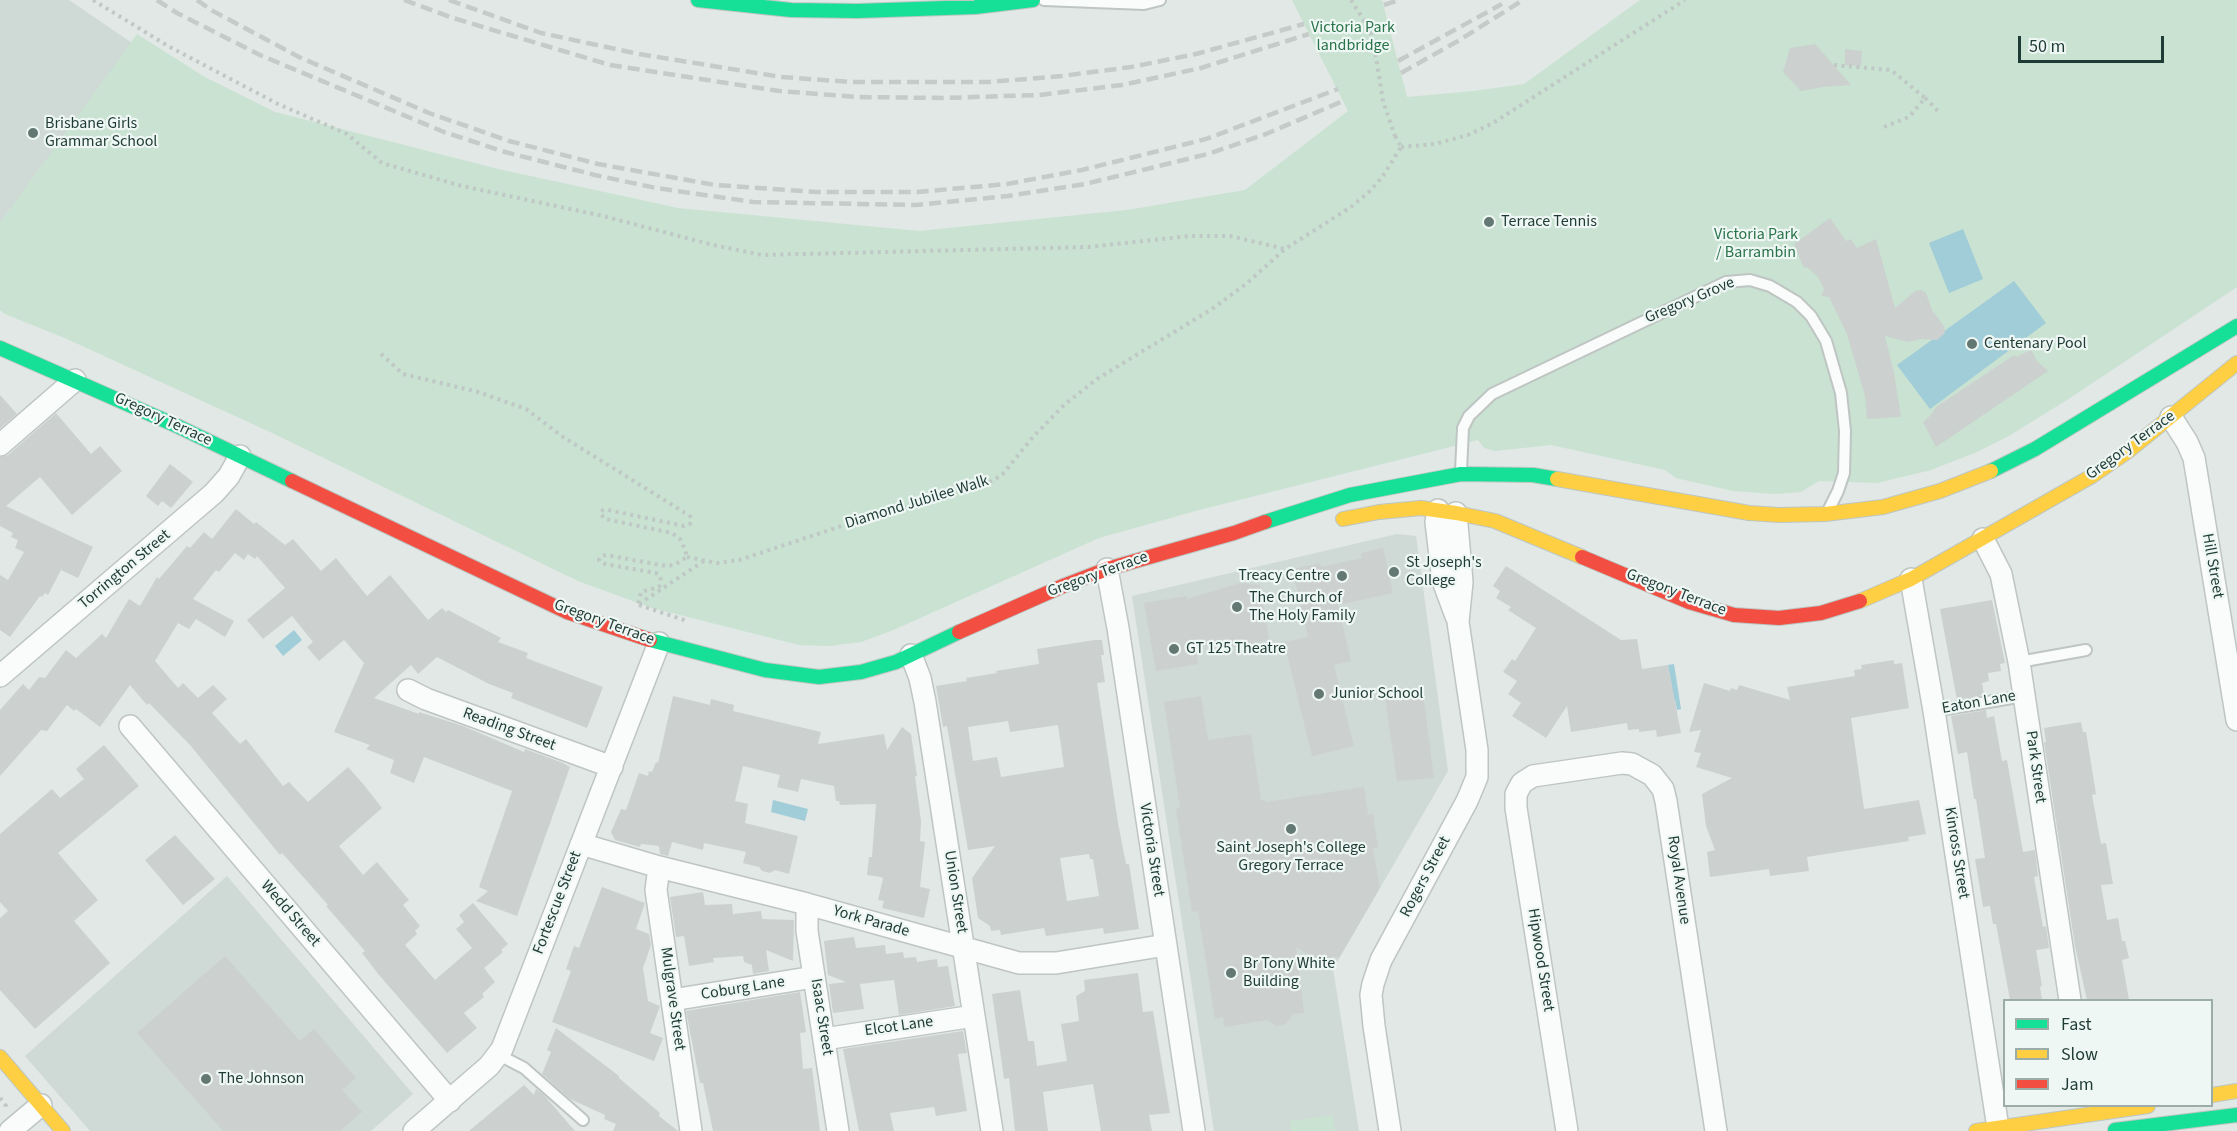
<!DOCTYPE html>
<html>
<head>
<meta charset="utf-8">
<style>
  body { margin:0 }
  #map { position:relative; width:2237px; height:1131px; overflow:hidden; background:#e1e8e5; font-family:"Source Sans 3",sans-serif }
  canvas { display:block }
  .legend { position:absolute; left:2003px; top:999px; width:210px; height:108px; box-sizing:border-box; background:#eff7f4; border:2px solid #9caca8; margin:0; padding:8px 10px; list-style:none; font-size:18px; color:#1f3b35 }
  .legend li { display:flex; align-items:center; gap:12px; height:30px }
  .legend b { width:30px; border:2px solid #9caca8 }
  .scale { position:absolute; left:2018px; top:36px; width:146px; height:27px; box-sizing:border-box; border:3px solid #1f3b35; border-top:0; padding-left:8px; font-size:18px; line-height:21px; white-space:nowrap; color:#1f3b35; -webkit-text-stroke:4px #eff7f4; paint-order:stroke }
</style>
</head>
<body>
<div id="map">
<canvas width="2237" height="1131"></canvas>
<ul class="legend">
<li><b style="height:8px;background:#16e098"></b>Fast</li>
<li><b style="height:8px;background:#ffcf43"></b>Slow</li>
<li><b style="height:8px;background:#f24e42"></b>Jam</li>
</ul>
<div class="scale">50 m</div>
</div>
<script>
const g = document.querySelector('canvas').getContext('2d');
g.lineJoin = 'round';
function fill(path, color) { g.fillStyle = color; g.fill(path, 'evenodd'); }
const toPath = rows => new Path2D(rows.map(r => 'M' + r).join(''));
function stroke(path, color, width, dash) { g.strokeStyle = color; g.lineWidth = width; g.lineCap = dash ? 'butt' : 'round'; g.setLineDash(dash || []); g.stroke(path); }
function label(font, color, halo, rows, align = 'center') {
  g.font = font + ' "Source Sans 3",sans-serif'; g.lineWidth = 4.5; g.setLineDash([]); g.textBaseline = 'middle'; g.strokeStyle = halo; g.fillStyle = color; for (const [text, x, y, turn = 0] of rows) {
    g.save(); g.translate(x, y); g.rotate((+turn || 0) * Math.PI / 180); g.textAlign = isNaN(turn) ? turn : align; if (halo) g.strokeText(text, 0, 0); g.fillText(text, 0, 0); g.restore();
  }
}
fill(toPath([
  [0,0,69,0,132,43,0,223],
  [1397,534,1416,536,1448,771,1333,969,1359,1131,1214,1131,1132,596],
  [227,876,413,1094,371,1131,90,1131,25,1056]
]), '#cfd9d5');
fill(toPath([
  [1292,0,1382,0,1407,97,1474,91,1524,84,1640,0,2237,0,2237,287,2067,400,2007,437,1977,452,1931,470,1877,483,1819,481,1801,492,1774,494,1733,491,1676,478,1665,470,1551,445,1495,451,1484,448,1478,440,1199,510,1099,538,891,631,861,642,829,646,799,645,652,608,578,581,270,432,67,339,5,314,0,310,0,223,137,34,203,76,275,112,498,169,678,208,919,231,1127,210,1245,190,1348,111],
  [1333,1115,1335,1131,1291,1131,1290,1121]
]), '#c9e2d2');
fill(toPath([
  [1963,229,1983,279,1949,293,1929,243],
  [2014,281,2046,323,1930,409,1897,365],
  [294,630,302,640,283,656,275,646],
  [1674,664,1681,709,1677,710,1675,700,1668,700,1672,688,1668,665],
  [773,800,808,809,805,821,771,812]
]), '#a0cdd8');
fill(toPath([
  [1815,44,1851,85,1823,87,1801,91,1783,72,1790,48],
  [1845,49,1862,51,1861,66,1845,65],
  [1830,218,1846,241,1851,239,1857,248,1876,239,1895,308,1915,291,1921,290,1926,293,1932,310,1944,326,1945,333,1937,340,1922,339,1908,342,1885,336,1894,373,1901,417,1867,419,1865,396,1847,334,1829,297,1821,296,1824,289,1818,277,1807,267,1804,268,1794,244],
  [2031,350,2037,361,2048,371,1936,447,1923,422,1930,416,1936,407,2014,355,2016,357],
  [0,395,17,414,0,428],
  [56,413,91,454,100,446,122,471,72,515,40,477,6,506,93,547,78,578,61,570,48,595,45,593,42,597,40,596,10,637,0,630,0,575,8,580,24,552,15,548,18,540,11,537,13,533,0,526,0,457,8,455],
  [170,464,193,482,171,508,162,501,158,506,146,496],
  [236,509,254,524,256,522,285,545,293,539,321,571,336,558,367,596,390,575,428,620,442,608,446,612,448,610,501,638,498,642,528,653,526,658,603,687,587,728,511,698,513,693,489,684,437,657,418,674,411,665,374,698,419,714,419,712,463,726,524,752,525,749,563,763,570,767,517,916,476,901,488,891,479,887,512,791,424,757,414,783,390,773,394,760,366,749,370,745,334,732,364,663,344,640,319,661,307,647,313,642,292,616,263,639,247,620,285,588,257,556,255,559,248,554,244,560,235,553,219,572,216,570,193,599,234,621,225,637,196,619,189,629,178,623,155,661,178,688,183,683,198,698,213,685,227,699,212,713,240,744,246,739,283,786,289,782,308,802,348,767,364,785,382,808,339,846,363,875,377,862,409,900,403,905,420,926,415,931,417,934,405,945,435,980,472,948,456,929,464,922,459,915,473,903,508,944,501,950,503,952,484,968,495,982,482,994,484,997,464,1013,477,1028,447,1053,379,975,362,953,365,951,326,906,328,905,282,853,280,855,190,745,149,703,147,705,130,685,100,727,76,709,74,711,67,705,47,731,41,730,0,776,0,710,23,684,29,690,39,677,45,678,66,650,76,658,102,634,106,638,129,599,140,606,157,577,159,579,187,546,190,548,204,532,212,539],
  [1383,548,1393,593,1338,605,1351,661,1334,665,1354,746,1312,756,1284,642,1308,637,1292,569,1320,563,1321,567,1362,558,1361,553],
  [1506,566,1621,640,1637,639,1642,669,1668,665,1681,733,1657,737,1656,730,1639,732,1639,729,1628,730,1627,723,1571,732,1567,706,1546,738,1512,716,1521,703,1508,694,1517,681,1503,672,1512,659,1515,661,1536,628,1508,610,1511,607,1496,598,1500,591,1493,586],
  [1240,583,1260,585,1269,639,1243,647,1195,646,1198,664,1156,671,1144,603,1187,596,1187,599],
  [1992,600,2005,663,2000,664,2001,671,1988,673,1989,681,1982,683,1984,695,1957,700,1940,609],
  [1095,640,1102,640,1104,655,1101,655,1105,682,1097,683,1118,823,1126,864,1129,864,1139,929,1104,934,1103,928,1046,936,1044,928,1001,935,1000,930,991,931,990,926,978,918,972,878,995,846,968,850,947,726,943,727,936,686,967,681,966,678,997,673,996,671,1039,664,1037,649],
  [1008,721,1010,732,1058,725,1064,767,1001,777,997,757,973,761,968,727],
  [1089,854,1090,859,1093,859,1099,896,1067,901,1060,858],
  [1894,660,1894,664,1902,663,1909,708,1851,718,1864,809,1919,800,1926,834,1908,837,1909,841,1807,857,1809,871,1770,876,1769,869,1710,877,1707,852,1715,850,1706,826,1702,794,1732,778,1696,767,1701,753,1694,752,1701,730,1689,732,1704,683,1730,691,1731,688,1737,690,1739,685,1790,700,1787,687,1855,676,1854,670,1862,669,1861,665],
  [1423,693,1434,778,1397,781,1385,698],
  [673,696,710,705,711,699,734,705,733,711,821,732,818,744,884,734,887,750,902,727,911,734,917,776,915,776,921,821,920,841,925,842,920,887,930,889,924,918,882,908,884,901,878,900,883,879,881,877,867,875,869,857,872,857,876,804,840,805,839,801,836,801,834,786,801,779,798,792,777,787,780,775,743,766,735,801,748,804,745,823,798,836,789,874,775,870,770,873,762,871,759,867,743,863,746,852,704,843,703,850,672,842,668,856,660,854,659,846,641,844,640,847,615,840,611,832,621,809,626,810,639,773,648,776,649,771,652,772,656,762,658,763],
  [1201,696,1208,740,1251,734,1261,801,1265,800,1266,802,1364,787,1368,814,1373,814,1378,848,1373,848,1380,888,1339,958,1334,956,1329,966,1296,947,1304,1013,1293,1014,1286,1024,1276,1026,1268,1020,1224,1027,1223,1017,1215,1019,1198,911,1192,912,1176,809,1180,808,1164,702],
  [1986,710,1987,718,1994,716,2002,761,2007,760,2023,852,2035,850,2038,876,2034,877,2043,927,2046,926,2049,948,2036,950,2042,986,2040,987,2042,1000,2010,1000,1996,924,1993,924,1990,906,1983,907,1975,859,1985,858,1976,799,1974,799,1967,752,1958,754,1951,716],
  [2081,722,2083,732,2086,732,2096,794,2092,795,2101,844,2106,843,2113,884,2101,885,2107,920,2118,918,2122,941,2125,941,2129,958,2122,960,2129,1000,2087,1000,2075,946,2044,742,2046,742,2044,728],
  [104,745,139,786,58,853,98,900,74,921,110,963,35,1029,0,990,0,918,8,911,0,902,0,834,52,789,60,798,84,779,76,769],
  [175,835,215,879,183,905,145,860],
  [602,887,645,903,636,929,649,934,651,945,643,968,648,1001,660,1006,650,1033,663,1038,654,1061,552,1022,571,971,566,969,574,946,579,948],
  [703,892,705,905,732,904,733,914,761,911,762,919,794,920,793,961,766,950,769,971,753,974,752,965,744,962,743,956,713,958,714,962,689,966,684,936,676,937,670,897],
  [854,937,856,948,885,945,886,954,903,952,904,958,916,957,917,962,937,959,938,967,948,966,955,1006,899,1015,894,980,860,984,864,1009,833,1013,829,984,846,982,828,975,824,941],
  [225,956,300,1041,314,1029,356,1078,342,1090,362,1112,340,1131,223,1131,137,1033],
  [1138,973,1143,1012,1153,1011,1170,1113,1149,1115,1152,1131,1101,1131,1093,1084,1043,1092,1048,1131,1015,1131,1009,1078,1004,1079,992,994,1020,990,1028,1041,1034,1041,1037,1066,1067,1061,1061,1024,1079,1021,1076,996,1085,991,1084,980],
  [800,992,806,1032,800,1033,803,1069,812,1068,820,1131,713,1131,703,1083,700,1083,686,1011],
  [556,1028,619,1076,619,1078,660,1113,659,1116,678,1131,613,1131,616,1124,604,1119,605,1115,570,1099,542,1074,551,1052,547,1050],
  [963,1031,967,1053,958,1054,967,1111,936,1116,934,1107,890,1113,894,1131,859,1131,843,1049],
  [524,1085,534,1095,536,1089,543,1094,575,1131,469,1131]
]), '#ccd1cf');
const lane = toPath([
  [1044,0,1144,4,1160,0],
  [1461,471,1463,428,1469,416,1492,394,1726,282,1750,280,1770,286,1797,302,1811,316,1826,341,1841,393,1845,431,1844,473,1838,491,1829,509],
  [2019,662,2086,650],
  [1934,711,2024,696],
  [499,1055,524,1068,583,1120]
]);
const street = toPath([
  [2171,417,2187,442,2194,458,2237,720],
  [0,445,75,380],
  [1438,510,1436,522,1443,581,1456,616],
  [1983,539,2001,574,2019,662,2070,1000],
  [1107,569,1118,628,1194,1131],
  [1911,579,1934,711,1998,1128],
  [911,655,920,678,925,702,992,1131],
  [0,676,214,493,229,476,240,456],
  [408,690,426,699,612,767],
  [130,726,450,1101],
  [581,844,659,867,807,904,1019,963,1056,963,1166,945],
  [659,867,656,890,691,1131],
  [807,904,807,931,838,1131],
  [672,1000,814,977],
  [824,1039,974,1016],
  [10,1131,41,1105],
  [414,1131,489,1066,502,1049,659,643],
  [1390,1131,1374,1026,1371,995,1373,984,1381,960,1467,801,1477,777,1477,750,1458,622,1462,582,1456,513],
  [1567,1131,1516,808,1516,794,1522,783,1533,776,1622,763,1632,764,1652,775,1663,789,1666,801,1716,1131]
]);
const fast = toPath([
  [698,0,791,10,857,11,975,7,1033,0],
  [0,348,175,425,292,481],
  [1991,471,2035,449,2237,326],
  [1265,522,1350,495,1461,474,1533,475,1557,479],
  [650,640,765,670,819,677,861,672,896,662,959,632],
  [2115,1130,2237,1115]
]);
const slow = toPath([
  [1557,479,1749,513,1779,515,1825,514,1883,507,1940,491,1991,471],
  [1343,519,1379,512,1421,508,1456,513,1495,521,1582,557],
  [1860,601,1911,579,2092,476,2127,452,2237,363],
  [0,1057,63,1131],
  [2212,1095,2237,1091],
  [1976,1131,2148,1106]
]);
const jam = toPath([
  [292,481,567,612,650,640],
  [1582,557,1689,602,1734,615,1779,618,1821,613,1860,601],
  [959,632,1063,586,1107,569,1234,533,1265,522]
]);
stroke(lane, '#bec5c2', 14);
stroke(street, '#bec5c2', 24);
stroke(fast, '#bdc6c3', 16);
stroke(slow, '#bdc6c3', 16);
stroke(jam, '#bdc6c3', 16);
stroke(toPath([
  [93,0,168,46,278,104,347,134,382,163,462,186,603,216,713,245,762,255,1088,247,1190,236,1230,236,1285,249],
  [1834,65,1891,70,1925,98,1909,117,1884,127],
  [1925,98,1938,111],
  [1395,136,1401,147],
  [1401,147,1435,144,1468,135,1493,123,1685,0],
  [381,354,403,374,478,392,526,409,563,437,690,516,690,524,684,526,608,510,603,510,600,513,605,519,672,533,680,539,685,549,687,557,674,565,666,566,606,555,601,556,599,560,605,564,656,573,660,576,661,581,659,587,641,592,638,605],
  [687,557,717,563,739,560,863,519,988,483,1002,475,1033,437,1064,405,1097,379,1212,309,1246,284,1285,249,1351,207,1370,191,1383,176,1401,147],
  [639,604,704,561],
  [639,605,687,621],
  [0,1098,6,1106,6,1109]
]), '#bfc8c5', 4, [3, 4.5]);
stroke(lane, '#fafcfb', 10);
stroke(street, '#fafcfb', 21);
stroke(fast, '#16e098', 14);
stroke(slow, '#ffcf43', 14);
stroke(jam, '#f24e42', 14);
stroke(toPath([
  [157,0,177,13,260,55,444,132,505,152,595,175,656,188,753,202,916,205,1008,196,1085,184,1208,154,1266,134,1343,101],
  [197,0,211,10,299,57,429,113,509,141,598,164,715,185,816,192,917,192,1007,184,1082,170,1206,139,1338,89],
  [404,0,453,18,610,65,779,91,858,97,943,98,1039,95,1122,85,1201,68,1309,34],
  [449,0,541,33,639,54,781,77,851,82,989,82,1062,76,1131,67,1196,54,1304,24],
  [1384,5,1399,0],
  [1398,61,1502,4],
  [1401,73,1458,41,1523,0]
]), '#c6cac9', 4.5, [12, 6]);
stroke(toPath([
  [1351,0,1367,25,1373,39,1383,101,1395,136]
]), '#bfc8c5', 4, [3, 4.5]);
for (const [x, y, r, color] of [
  [33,133,6,"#637873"],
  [1489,222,6,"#637873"],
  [1972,344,6,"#637873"],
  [1394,572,6,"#637873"],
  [1342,576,6,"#637873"],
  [1237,607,6,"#637873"],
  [1174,649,6,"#637873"],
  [1319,694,6,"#637873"],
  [1291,829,6,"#637873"],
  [1231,973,6,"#637873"],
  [206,1079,6,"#637873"]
]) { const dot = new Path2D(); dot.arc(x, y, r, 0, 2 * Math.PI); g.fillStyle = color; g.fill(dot); stroke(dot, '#eff7f4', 2); }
label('16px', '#287349', '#eff7f4', [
  ["Victoria Park",1353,28],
  ["landbridge",1353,46],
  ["Victoria Park",1756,235],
  ["/ Barrambin",1756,253]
]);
label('16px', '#1f3b35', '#eff7f4', [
  ["Brisbane Girls",45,124],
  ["Grammar School",45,142],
  ["Terrace Tennis",1501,222],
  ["Centenary Pool",1984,344],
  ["St Joseph's",1406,563],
  ["College",1406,581],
  ["Treacy Centre",1330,576,"right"],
  ["The Church of",1249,598],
  ["The Holy Family",1249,616],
  ["GT 125 Theatre",1186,649],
  ["Junior School",1331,694],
  ["Saint Joseph's College",1291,848,"center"],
  ["Gregory Terrace",1291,866,"center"],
  ["Br Tony White",1243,964],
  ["Building",1243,982],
  ["The Johnson",218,1079]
], 'left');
label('16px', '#1f3b35', '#eff7f4', [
  ["Gregory Grove",1690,301,-23],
  ["Gregory Terrace",163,420,25],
  ["Gregory Terrace",2131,446,-36],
  ["Diamond Jubilee Walk",917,503,-17],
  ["Hill Street",2212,566,80],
  ["Torrington Street",125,570,-40],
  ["Gregory Terrace",1098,575,-20],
  ["Gregory Terrace",1676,593,21],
  ["Gregory Terrace",604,623,20],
  ["Eaton Lane",1979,703,-10],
  ["Reading Street",509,730,20],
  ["Park Street",2035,767,82],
  ["Victoria Street",1151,850,81],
  ["Kinross Street",1956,853,81],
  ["Rogers Street",1426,877,-62],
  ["Royal Avenue",1678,880,82],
  ["Union Street",955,892,81],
  ["Fortescue Street",558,903,-69],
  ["Wedd Street",290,914,49],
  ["York Parade",871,922,16],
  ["Hipwood Street",1540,960,81],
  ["Coburg Lane",743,989,-9],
  ["Mulgrave Street",672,999,82],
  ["Isaac Street",821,1017,81],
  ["Elcot Lane",899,1027,-8]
]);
</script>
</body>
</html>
